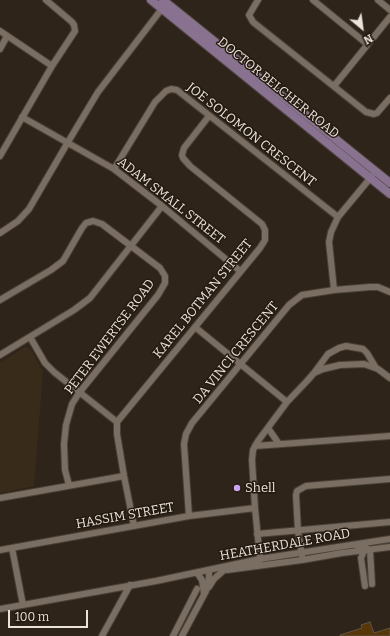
<!DOCTYPE html>
<html>
<head>
<meta charset="utf-8">
<style>
  body { margin:0 }
  #map { position:relative; width:390px; height:636px; overflow:hidden; background:#2e2419; font-family:Bitter,serif }
  canvas { display:block }
  .north { position:absolute; left:342px; top:8px; width:40px; height:40px; -webkit-text-stroke:3px #241a10; paint-order:stroke; rotate:151deg; font-size:11px; font-weight:700; line-height:16px; text-align:center; color:#eae3db }
  .north::after { content:''; display:block; margin:auto; width:14px; height:18px; background:#eae3db; clip-path:polygon(50% 0,100% 100%,50% 72%,0 100%) }
  .scale { position:absolute; left:8px; top:610px; width:80px; height:18px; box-sizing:border-box; border:2px solid #eae3db; border-top:0; padding-left:5px; font-size:12px; line-height:14px; white-space:nowrap; color:#eae3db; -webkit-text-stroke:3px #241a10; paint-order:stroke }
</style>
</head>
<body>
<div id="map">
<canvas width="390" height="636"></canvas>
<div class="north">N</div>
<div class="scale">100 m</div>
</div>
<script>
const g = document.querySelector('canvas').getContext('2d');
g.lineJoin = 'round';
function fill(path, color) { g.fillStyle = color; g.fill(path, 'evenodd'); }
const toPath = rows => new Path2D(rows.map(r => 'M' + r).join(''));
function stroke(path, color, width, dash) { g.strokeStyle = color; g.lineWidth = width; g.lineCap = dash ? 'butt' : 'round'; g.setLineDash(dash || []); g.stroke(path); }
function label(font, color, halo, rows, align = 'center') {
  g.font = font + ' Bitter,serif'; g.lineWidth = 3; g.setLineDash([]); g.textBaseline = 'middle'; g.strokeStyle = halo; g.fillStyle = color; for (const [text, x, y, turn = 0] of rows) {
    g.save(); g.translate(x, y); g.rotate((+turn || 0) * Math.PI / 180); g.textAlign = isNaN(turn) ? turn : align; if (halo) g.strokeText(text, 0, 0); g.fillText(text, 0, 0); g.restore();
  }
}
fill(toPath([
  [25,347,31,349,43,372,34,486,0,493,0,363]
]), '#392b1a');
const building = toPath([
  [370,622,374,633,390,628,390,636,340,636,340,635,362,628,361,625,370,622]
]);
fill(building, '#573608');
stroke(building, '#5f5447', 1);
const minor = toPath([
  [258,0,249,15,253,22,366,112,374,114,377,113,390,98],
  [313,0,367,44],
  [378,0,390,10],
  [0,31,52,66],
  [0,49,7,36],
  [334,86,390,17],
  [22,117,114,169,162,206,240,271],
  [0,156,52,66,75,31,74,25,72,22,46,0],
  [114,169,155,102,166,91,171,89,177,90,338,217],
  [0,233,18,221,29,209,68,142,98,92,164,6],
  [334,290,329,242,331,232,338,217,372,176],
  [0,300,51,270,63,261,82,228,86,223,93,221,102,224,160,268,165,276,165,283,158,295,79,393,72,404,66,425,64,444,65,470,69,485],
  [195,327,287,402],
  [30,337,45,363,54,372,117,422],
  [0,355,74,310,90,298,162,206],
  [314,373,328,354,339,348,346,346,363,349,367,353,376,368],
  [268,428,279,444],
  [255,446,390,436],
  [0,498,124,476],
  [189,516,184,444,186,434,192,423,289,305,302,295,334,290,370,287,378,287,390,292],
  [134,526,124,476,117,434,117,422,260,248,265,240,265,230,262,224,257,220,190,166,183,158,182,155,184,148,209,116],
  [257,534,390,522],
  [355,545,363,546,370,550,372,584],
  [12,548,23,605],
  [365,549,361,558,365,586],
  [0,550,189,516,255,508],
  [302,556,298,531,296,495,297,491,306,486,390,479],
  [258,566,260,559,255,508,252,460,253,450,258,441,287,402,307,381,314,373,323,369,340,365,364,364,378,369,390,378],
  [227,570,302,560,342,553,390,547],
  [198,574,202,580,204,594],
  [209,587,214,579,224,570],
  [0,609,156,581,260,559,390,539],
  [102,636,130,585],
  [173,636,197,589],
  [182,636,206,591,209,577,209,570]
]);
const major = toPath([
  [151,0,390,194],
  [163,0,390,183]
]);
stroke(minor, '#494038', 8);
stroke(major, '#494038', 10);
stroke(minor, '#7a6d61', 6);
stroke(major, '#887290', 8);
for (const [x, y, r, color] of [
  [237,488,4,"#c8a5ee"]
]) { const dot = new Path2D(); dot.arc(x, y, r, 0, 2 * Math.PI); g.fillStyle = color; g.fill(dot); stroke(dot, '#241a10', 1.5); }
label('13px', '#eae3db', '#241a10', [
  ["DOCTOR BELCHER ROAD",278,88,39],
  ["JOE SOLOMON CRESCENT",251,135,38],
  ["ADAM SMALL STREET",171,201,38],
  ["KAREL BOTMAN STREET",203,299,-51],
  ["PETER EWERTSE ROAD",110,337,-53],
  ["DA VINCI CRESCENT",236,353,-51],
  ["HASSIM STREET",125,516,-10],
  ["HEATHERDALE ROAD",285,545,-10]
]);
label('13px', '#eae3db', '#241a10', [
  ["Shell",245,488]
], 'left');
</script>
</body>
</html>
